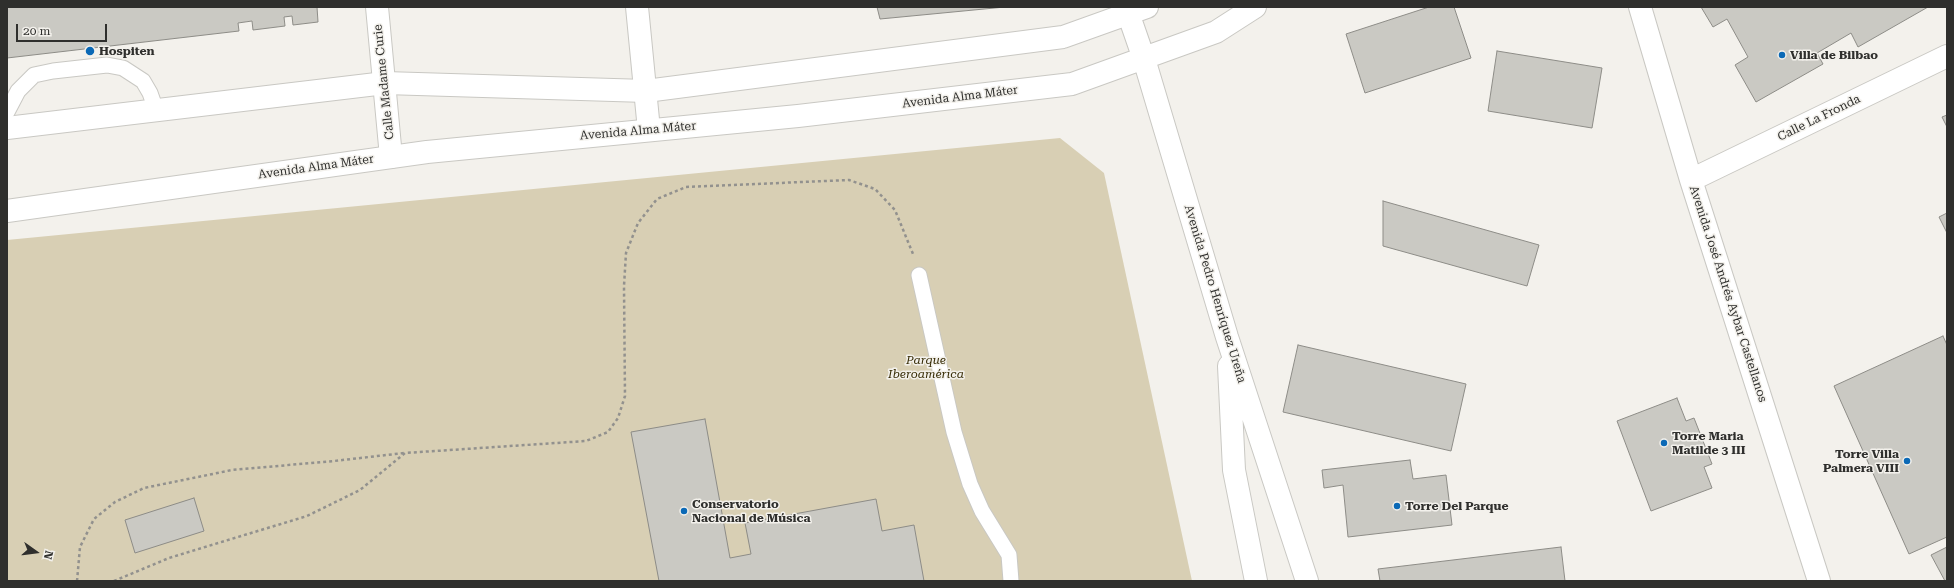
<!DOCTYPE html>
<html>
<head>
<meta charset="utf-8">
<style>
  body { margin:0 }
  #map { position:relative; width:1954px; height:588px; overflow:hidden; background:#f3f1ec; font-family:"Roboto Serif",serif }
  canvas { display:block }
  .frame { position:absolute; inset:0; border:8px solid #2f2f2d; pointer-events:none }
  .north { position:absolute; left:16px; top:532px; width:40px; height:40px; -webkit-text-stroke:3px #f3f1ec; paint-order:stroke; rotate:104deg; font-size:11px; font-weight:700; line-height:16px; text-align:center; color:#2f2f2d }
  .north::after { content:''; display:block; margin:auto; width:14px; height:18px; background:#2f2f2d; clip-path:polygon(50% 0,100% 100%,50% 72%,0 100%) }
  .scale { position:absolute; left:16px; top:24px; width:91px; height:18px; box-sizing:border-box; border:2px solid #2f2f2d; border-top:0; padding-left:5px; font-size:12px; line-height:14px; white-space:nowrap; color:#2f2f2d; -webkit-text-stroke:3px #f3f1ec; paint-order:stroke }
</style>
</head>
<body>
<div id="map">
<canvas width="1954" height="588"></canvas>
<div class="frame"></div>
<div class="north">N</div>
<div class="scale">20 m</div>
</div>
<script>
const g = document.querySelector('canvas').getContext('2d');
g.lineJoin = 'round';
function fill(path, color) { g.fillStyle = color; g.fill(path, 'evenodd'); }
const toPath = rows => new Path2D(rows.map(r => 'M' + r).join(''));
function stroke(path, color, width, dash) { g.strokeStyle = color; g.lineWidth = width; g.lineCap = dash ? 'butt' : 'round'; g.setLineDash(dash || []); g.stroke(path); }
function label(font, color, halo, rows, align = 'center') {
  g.font = font + ' "Roboto Serif",serif'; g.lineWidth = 3; g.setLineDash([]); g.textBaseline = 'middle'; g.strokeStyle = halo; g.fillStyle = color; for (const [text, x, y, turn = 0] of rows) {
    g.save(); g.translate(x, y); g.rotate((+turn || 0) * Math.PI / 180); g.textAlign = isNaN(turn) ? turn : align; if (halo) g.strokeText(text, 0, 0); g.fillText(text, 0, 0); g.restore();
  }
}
fill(toPath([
  [1060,138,1104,173,1192,581,7,581,7,240]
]), '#d8cfb4');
const building = toPath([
  [7,7,317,7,318,22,293,25,292,16,284,17,285,26,253,30,252,21,238,23,239,31,7,58,7,7],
  [877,7,1005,7,880,19,877,7],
  [1429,7,1454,7,1471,58,1365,93,1346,34,1429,7],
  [1701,7,1928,7,1858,47,1851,33,1817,53,1823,64,1756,102,1735,65,1748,57,1727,19,1713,27,1701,7],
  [1497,51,1602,68,1592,128,1488,111,1497,51],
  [1947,115,1947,127,1942,117,1947,115],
  [1383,201,1539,245,1527,286,1383,246,1383,201],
  [1947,213,1947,233,1939,217,1947,213],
  [1943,336,1947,345,1947,537,1909,554,1834,386,1943,336],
  [1298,345,1466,384,1451,451,1283,412,1298,345],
  [1677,398,1686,421,1694,418,1712,464,1704,467,1712,488,1651,511,1617,421,1677,398],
  [705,419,730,558,751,554,745,523,876,499,882,531,914,525,924,581,659,581,631,432,705,419],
  [1410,460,1413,479,1446,475,1452,525,1348,537,1343,485,1324,488,1322,470,1410,460],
  [194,498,204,531,135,553,125,520,194,498],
  [1561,547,1565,581,1380,581,1378,569,1561,547],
  [1947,547,1947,581,1945,581,1931,555,1947,547]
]);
fill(building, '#cac9c3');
stroke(building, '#8d8c87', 1);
const lane = toPath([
  [7,112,18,91,34,75,53,71,107,65,123,68,143,81,150,93,156,110],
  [919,275,954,432,970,484,982,511,1009,555,1011,581]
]);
const street = toPath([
  [377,7,391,157],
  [637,7,649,130],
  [1640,7,1691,180,1819,581],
  [1691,180,1947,56]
]);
const secondary = toPath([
  [1126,7,1144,59,1227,337,1307,581],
  [7,128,385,83,646,91,1063,37,1147,7],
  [7,211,427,152,798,116,1072,84,1216,32,1255,7],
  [1229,366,1234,470,1256,581]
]);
stroke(lane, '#c9c8c3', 17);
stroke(street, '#c9c8c3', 24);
stroke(secondary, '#c9c8c3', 24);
stroke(toPath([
  [77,581,80,547,94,519,115,502,144,488,232,470,334,461,404,453],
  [114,581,169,558,307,516,360,490,405,453,586,441,608,432,618,418,625,396,624,286,626,253,638,223,657,199,686,187,849,180,875,189,895,210,913,254]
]), '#92918e', 2.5, [3, 3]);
stroke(lane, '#fff', 15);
stroke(street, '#fff', 22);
stroke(secondary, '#fff', 22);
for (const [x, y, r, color] of [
  [90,51,5,"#0b69b6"],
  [1782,55,4,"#0b69b6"],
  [1664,443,4,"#0b69b6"],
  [1907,461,4,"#0b69b6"],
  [1397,506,4,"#0b69b6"],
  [684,511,4,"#0b69b6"]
]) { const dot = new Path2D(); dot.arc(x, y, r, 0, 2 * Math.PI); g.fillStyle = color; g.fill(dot); stroke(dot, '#f3f1ec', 1.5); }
label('bold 12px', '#2f2f2d', '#f3f1ec', [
  ["Hospiten",99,51],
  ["Villa de Bilbao",1790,55],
  ["Torre Maria",1672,436],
  ["Matilde 3 III",1672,450],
  ["Torre Villa",1899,454,"right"],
  ["Palmera VIII",1899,468,"right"],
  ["Conservatorio",692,504],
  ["Nacional de Música",692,518],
  ["Torre Del Parque",1405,506]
], 'left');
label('12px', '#2f2f2d', '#f3f1ec', [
  ["Calle Madame Curie",384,82,-96],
  ["Avenida Alma Máter",960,97,-7],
  ["Calle La Fronda",1819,118,-26],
  ["Avenida Alma Máter",638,131,-5],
  ["Avenida Alma Máter",316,167,-8],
  ["Avenida Pedro Henríquez Ureña",1215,294,73],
  ["Avenida José Andrés Aybar Castellanos",1728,294,72]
]);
label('italic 12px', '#362b04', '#f3f1ec', [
  ["Parque",926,360],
  ["Iberoamérica",926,374]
]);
</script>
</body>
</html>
